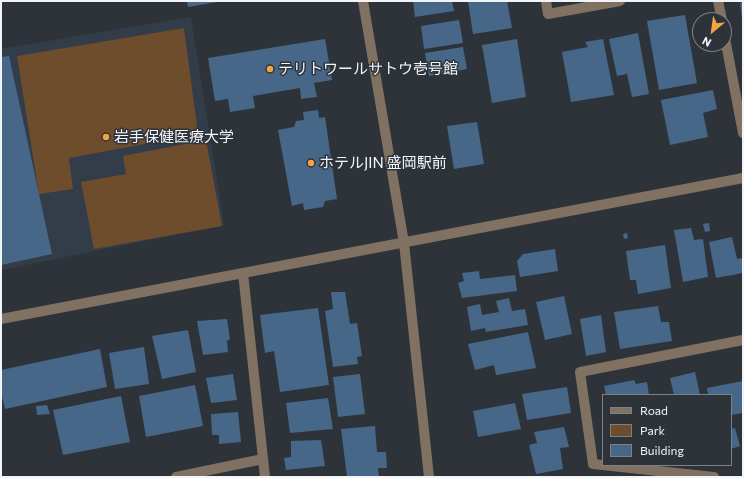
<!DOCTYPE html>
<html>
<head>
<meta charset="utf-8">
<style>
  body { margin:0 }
  #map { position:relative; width:744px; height:478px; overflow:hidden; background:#2d3339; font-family:Commissioner,sans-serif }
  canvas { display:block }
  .frame { position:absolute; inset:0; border:2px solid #f1f5fa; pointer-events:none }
  .legend { position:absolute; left:602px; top:394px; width:130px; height:72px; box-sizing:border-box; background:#2d3339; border:1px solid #7b8186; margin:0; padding:5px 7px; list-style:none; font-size:12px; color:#f1f5fa }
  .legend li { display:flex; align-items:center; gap:8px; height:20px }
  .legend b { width:20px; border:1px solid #7b8186 }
  .north { position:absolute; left:692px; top:12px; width:40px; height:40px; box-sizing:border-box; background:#2d3339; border:1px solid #7b8186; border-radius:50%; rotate:209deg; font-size:11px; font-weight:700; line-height:16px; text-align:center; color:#f1f5fa }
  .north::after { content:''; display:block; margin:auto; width:14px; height:18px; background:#f4a344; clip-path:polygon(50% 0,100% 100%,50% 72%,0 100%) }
</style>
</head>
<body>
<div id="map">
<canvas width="744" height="478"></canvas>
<div class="frame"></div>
<ul class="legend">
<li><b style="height:5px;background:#807162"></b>Road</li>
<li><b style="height:11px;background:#6d4d2b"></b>Park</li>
<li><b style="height:11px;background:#476788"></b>Building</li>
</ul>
<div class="north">N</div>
</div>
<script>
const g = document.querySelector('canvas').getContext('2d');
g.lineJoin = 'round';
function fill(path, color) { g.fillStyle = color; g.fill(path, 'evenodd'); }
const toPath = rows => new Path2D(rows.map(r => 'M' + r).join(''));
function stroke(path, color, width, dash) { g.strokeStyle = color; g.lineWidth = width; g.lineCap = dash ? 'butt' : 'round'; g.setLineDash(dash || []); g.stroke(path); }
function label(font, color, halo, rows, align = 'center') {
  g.font = font + ' Commissioner,"Noto Sans JP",sans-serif'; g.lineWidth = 3; g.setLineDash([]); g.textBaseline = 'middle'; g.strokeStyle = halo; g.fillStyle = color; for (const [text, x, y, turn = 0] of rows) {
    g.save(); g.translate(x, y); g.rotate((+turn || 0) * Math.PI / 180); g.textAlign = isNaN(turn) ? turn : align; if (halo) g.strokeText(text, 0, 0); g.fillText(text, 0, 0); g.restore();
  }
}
fill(toPath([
  [191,17,224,225,1,270,1,49]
]), '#333d49');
fill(toPath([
  [184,28,198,134,69,158,73,189,39,194,17,56],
  [206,140,222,226,94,249,81,182,126,174,123,156]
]), '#6d4d2b');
fill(toPath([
  [187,1,217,1,217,2,188,7],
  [413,1,452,1,454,11,415,17],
  [468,1,507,1,512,28,473,34],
  [743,2,743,17,742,18,740,3],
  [685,15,697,83,659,90,647,21],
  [459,20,463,43,424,49,421,26],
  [638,33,649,94,632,97,627,74,617,76,609,39],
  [325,39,332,80,314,83,317,97,301,99,300,88,253,96,255,108,230,112,228,99,215,101,208,58],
  [517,39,526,97,492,103,482,45],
  [603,39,614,95,571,102,562,52,588,47,585,42],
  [463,47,467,69,429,76,425,53],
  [9,56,52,254,1,265,1,57],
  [713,90,717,109,703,113,708,137,670,145,661,100],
  [318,110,319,118,325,117,337,199,325,201,323,207,304,210,303,203,292,206,278,130,294,127,296,121,304,120,303,112],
  [477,122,484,164,454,169,447,126],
  [709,223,710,231,705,232,703,224],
  [691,228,694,240,703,239,708,277,683,282,674,230],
  [627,233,628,238,624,239,623,234],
  [732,237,737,259,742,258,743,263,743,273,716,278,709,242],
  [665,245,671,288,638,294,636,280,630,280,626,251],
  [555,249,558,271,520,277,517,261,523,254],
  [479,271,480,279,515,275,517,291,462,298,458,283,464,281,462,273],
  [331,292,345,292,350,324,357,323,362,356,357,357,358,364,333,367,325,311,333,309],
  [564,296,572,334,545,340,536,302],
  [509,298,512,311,525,309,528,325,486,332,485,328,471,331,467,307,480,304,482,315,499,312,496,301],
  [658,306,661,322,669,322,672,341,620,349,614,312],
  [318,308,329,385,280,392,274,351,265,353,260,315],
  [601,315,606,352,586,356,580,319],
  [227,319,230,339,227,341,228,352,203,355,197,321],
  [188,330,196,372,162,379,152,336],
  [528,332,536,368,496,375,494,365,475,370,468,344],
  [144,347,149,384,115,389,109,353],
  [100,349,107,387,5,409,1,393,1,370],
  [695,372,700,395,674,395,670,378],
  [233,374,237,400,211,403,206,378],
  [360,374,365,414,338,417,333,377],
  [634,380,636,384,647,382,649,395,606,395,604,386],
  [743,381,743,413,731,415,731,395,708,395,707,388],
  [195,385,203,426,146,437,139,396],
  [567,387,571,413,527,420,522,394],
  [121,396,130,442,63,455,53,410],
  [328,398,333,429,290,433,286,403],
  [515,403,521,429,478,437,473,411],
  [47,405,50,414,37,415,36,406],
  [238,412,241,442,219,444,219,435,212,435,211,414],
  [375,426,377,452,386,452,387,468,378,468,379,477,347,477,341,429],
  [564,427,569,447,560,448,563,469,536,474,529,445,537,443,534,432],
  [735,428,740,446,731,449,731,429],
  [321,440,325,466,286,470,284,458,291,457,291,441]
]), '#476788');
stroke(toPath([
  [363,1,404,243,429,477],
  [546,1,548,14,620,1],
  [718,1,722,20],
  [724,33,743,133],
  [243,273,265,477],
  [1,319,743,178],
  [176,477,263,459],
  [714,477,593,464,580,372,743,340]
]), '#807162', 10);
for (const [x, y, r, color] of [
  [270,69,4,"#f4a344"],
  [106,137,4,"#f4a344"],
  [311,163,4,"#f4a344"]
]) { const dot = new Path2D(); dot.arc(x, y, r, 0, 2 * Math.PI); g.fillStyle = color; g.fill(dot); stroke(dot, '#2d3339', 1.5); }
label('15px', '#f1f5fa', '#2d3339', [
  ["テリトワールサトウ壱号館",278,69],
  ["岩手保健医療大学",114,137],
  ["ホテルJIN 盛岡駅前",319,163]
], 'left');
</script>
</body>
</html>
